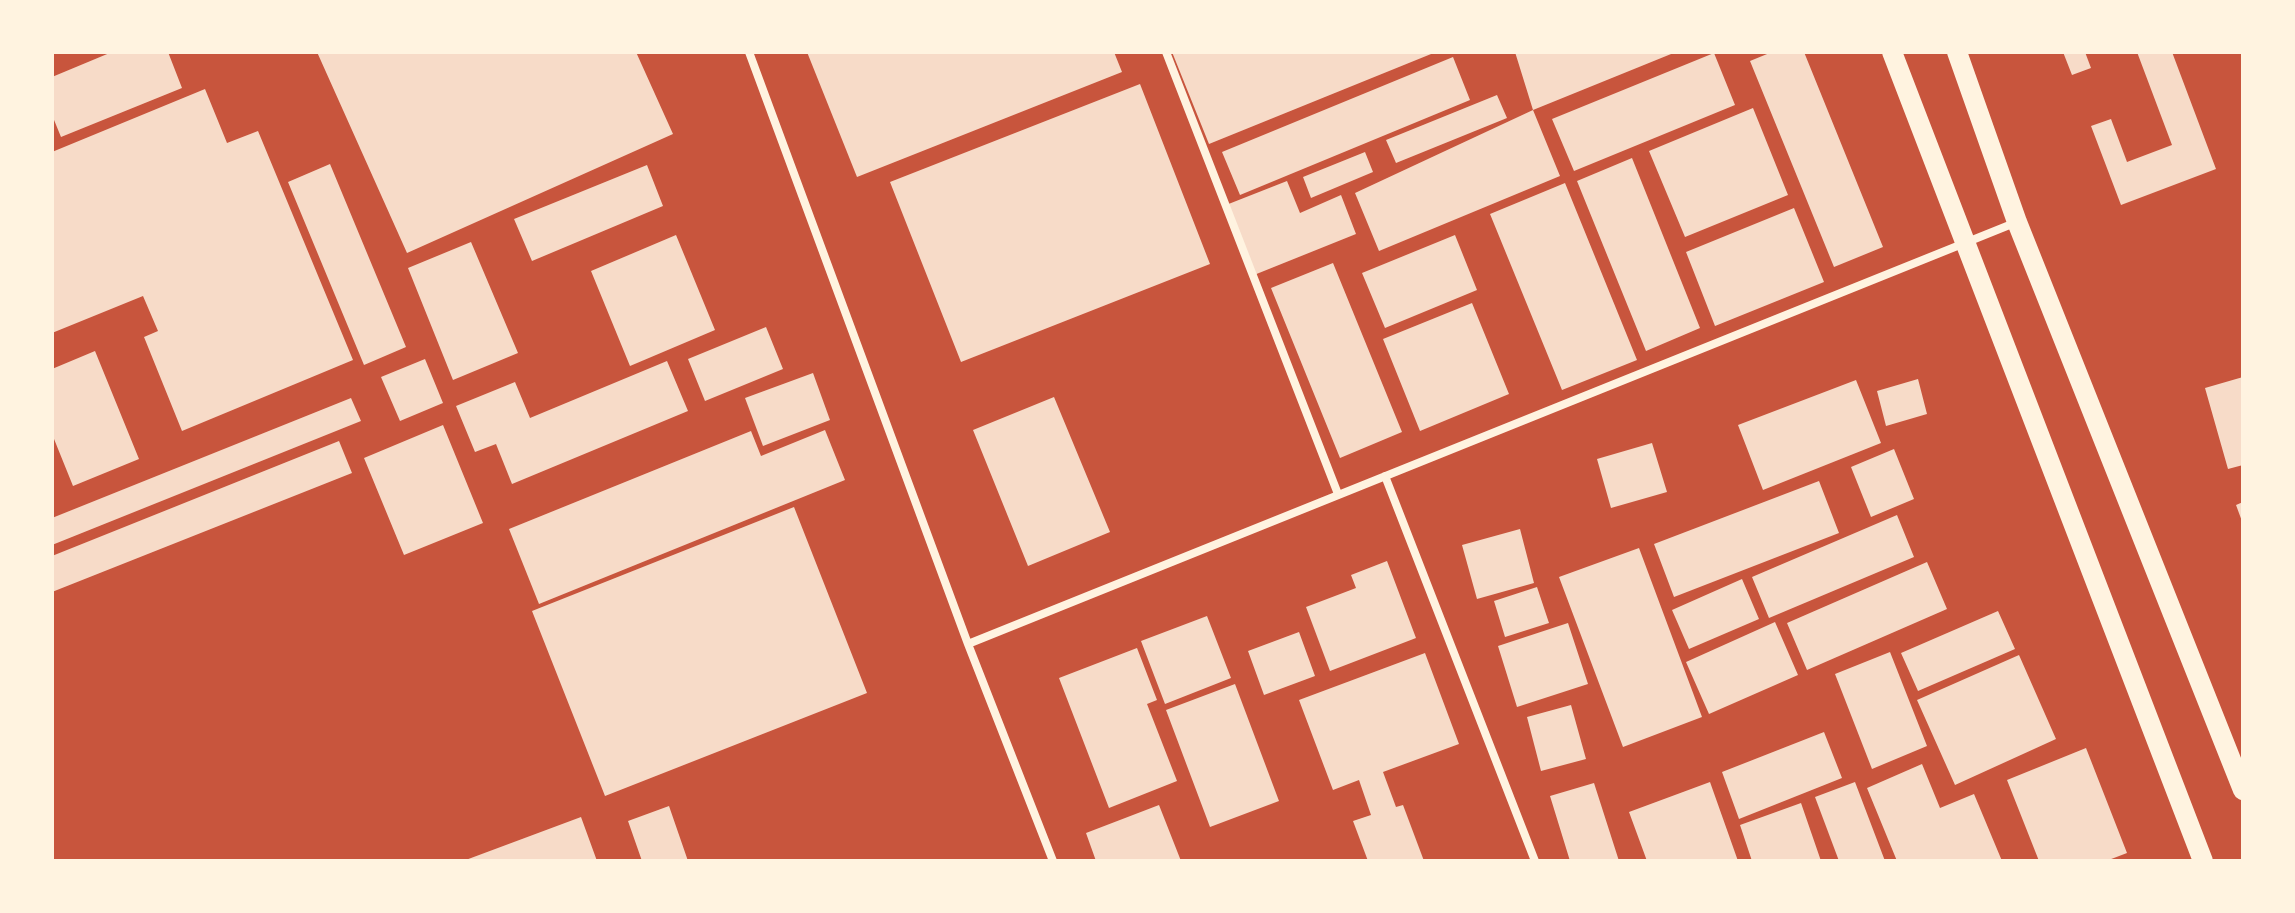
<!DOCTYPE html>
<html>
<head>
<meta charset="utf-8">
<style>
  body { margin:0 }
  #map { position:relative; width:2295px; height:913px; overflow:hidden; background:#c8553d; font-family:Literata,serif }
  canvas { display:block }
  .frame { position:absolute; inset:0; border:54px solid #fff3e0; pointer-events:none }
</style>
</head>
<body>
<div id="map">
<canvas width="2295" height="913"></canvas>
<div class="frame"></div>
</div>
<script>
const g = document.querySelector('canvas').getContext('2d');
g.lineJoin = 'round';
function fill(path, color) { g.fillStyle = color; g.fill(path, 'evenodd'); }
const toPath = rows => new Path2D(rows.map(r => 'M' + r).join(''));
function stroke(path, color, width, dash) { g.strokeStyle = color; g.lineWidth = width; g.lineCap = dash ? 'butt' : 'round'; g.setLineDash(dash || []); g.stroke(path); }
fill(toPath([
  [112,52,168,52,182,88,61,137,52,115,52,77],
  [317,52,636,52,673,134,407,253],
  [807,52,1114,52,1122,72,857,177],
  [1172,52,1436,52,1209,144],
  [1515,52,1676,52,1533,110],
  [1772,52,1804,52,1883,247,1834,267,1750,61],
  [2063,52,2085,52,2091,68,2072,75],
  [2137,52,2172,52,2216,169,2121,205,2091,126,2111,119,2127,162,2172,145],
  [1714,53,1735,105,1574,171,1552,119],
  [1453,57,1470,100,1240,195,1222,152],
  [1140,84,1210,264,961,362,890,182],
  [205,89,227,143,258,131,353,360,182,431,144,337,158,331,143,296,52,333,52,152],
  [1497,95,1507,118,1396,163,1386,140],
  [1753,108,1788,195,1685,237,1649,151],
  [1533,110,1560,176,1379,251,1355,193],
  [1365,152,1373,172,1311,198,1303,177],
  [1632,158,1700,328,1646,351,1577,181],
  [330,164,406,347,364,365,288,182],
  [647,165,663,206,532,261,514,219],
  [1287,181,1300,213,1341,195,1356,234,1254,275,1226,205],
  [1565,183,1637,360,1562,390,1490,214],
  [1794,208,1824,282,1715,326,1686,252],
  [676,235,715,330,630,366,591,271],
  [1455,235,1477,290,1385,328,1362,273],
  [471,242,518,353,453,380,408,268],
  [1333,263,1402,432,1340,458,1271,288],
  [1472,303,1509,394,1420,431,1383,339],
  [766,327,783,369,705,401,688,359],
  [95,351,139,459,73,486,52,434,52,369],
  [425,359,443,403,400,421,381,377],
  [667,361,688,411,512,484,496,444,475,452,456,406,515,382,530,418],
  [813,373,830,420,763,446,745,398],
  [2243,377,2243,465,2228,469,2205,388],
  [1918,379,1927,414,1886,426,1877,391],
  [1856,380,1881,443,1763,490,1738,425],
  [1054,397,1110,532,1028,566,973,430],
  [351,398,361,421,52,545,52,518],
  [443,425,483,523,404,555,364,458],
  [825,430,845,480,539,604,509,529,751,431,761,456],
  [339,441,352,473,52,592,52,556],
  [1652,443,1667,492,1611,508,1597,459],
  [1894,449,1914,499,1871,517,1851,467],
  [1819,481,1839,533,1674,597,1654,544],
  [2243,502,2243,524,2236,505],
  [794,507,867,693,605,796,532,611],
  [1897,515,1914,557,1769,618,1752,577],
  [1520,529,1534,583,1477,599,1462,545],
  [1639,548,1702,717,1623,747,1559,577],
  [1387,561,1416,638,1330,671,1306,607,1356,588,1351,575],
  [1927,562,1947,609,1807,670,1787,623],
  [1742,579,1759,619,1689,649,1672,610],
  [1537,587,1549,623,1505,637,1494,601],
  [1998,611,2015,649,1918,691,1901,653],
  [1207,616,1231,678,1165,704,1141,641],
  [1775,622,1798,675,1709,714,1686,662],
  [1568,623,1588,684,1517,707,1498,646],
  [1299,632,1315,676,1264,695,1248,651],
  [1137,648,1157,700,1147,704,1177,781,1109,808,1059,678],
  [1890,652,1927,746,1872,769,1835,674],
  [1425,653,1459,744,1383,772,1396,807,1403,805,1424,861,1368,861,1353,821,1371,815,1359,780,1333,790,1299,700],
  [2019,655,2056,739,1955,785,1917,700],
  [1235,684,1279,801,1210,827,1166,710],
  [1571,705,1586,759,1541,771,1527,717],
  [1824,732,1842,778,1739,819,1722,772],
  [2086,748,2127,853,2106,861,2039,861,2007,780],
  [1922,764,1940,808,1974,794,2002,861,1897,861,1867,788],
  [1710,782,1738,861,1647,861,1629,812],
  [1855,782,1885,861,1839,861,1815,797],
  [1594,783,1619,861,1570,861,1550,796],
  [1801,803,1821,861,1752,861,1740,825],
  [1159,805,1181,861,1096,861,1086,833],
  [669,806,688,861,642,861,628,821],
  [581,817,597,861,463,861]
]), '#f7dbc8');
stroke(toPath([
  [749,52,968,644,1053,861],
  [1166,52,1338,494],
  [1385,476,1535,861],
  [968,644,2017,222]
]), '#fff3e0', 8);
stroke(toPath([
  [1892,52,2203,861],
  [1957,52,2017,222,2243,790]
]), '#fff3e0', 20);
</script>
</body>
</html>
